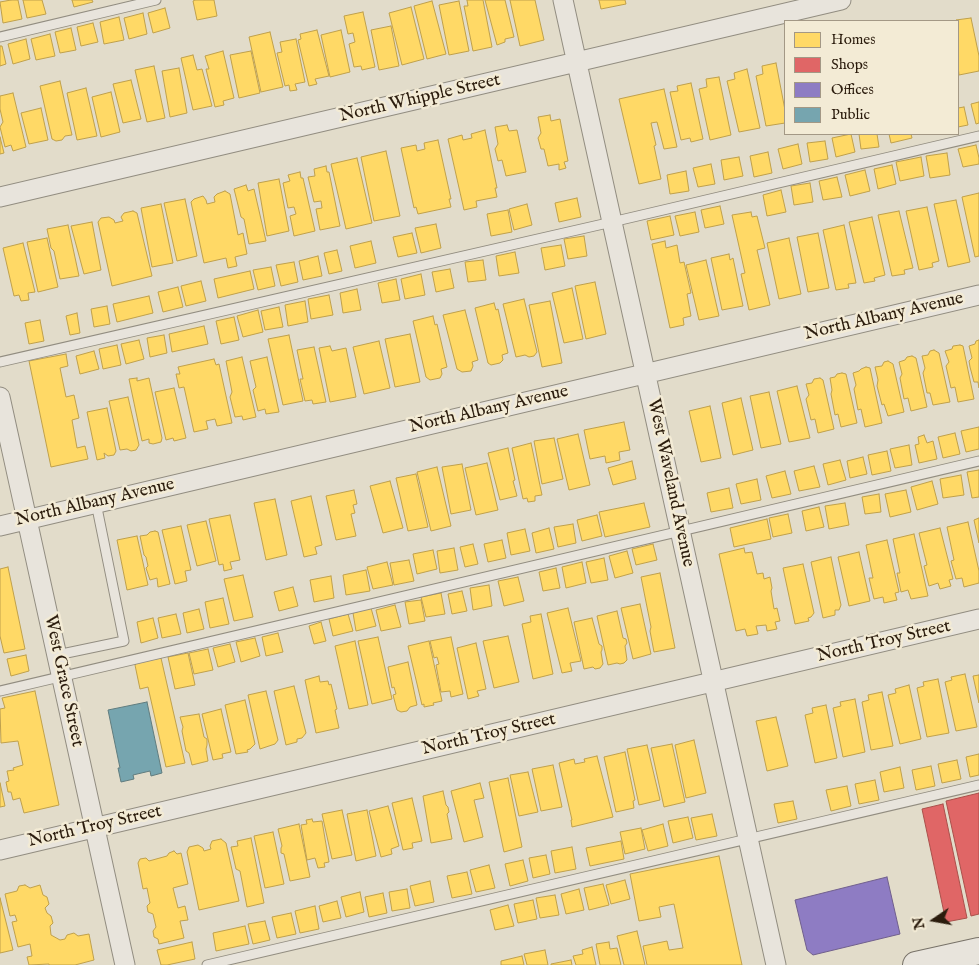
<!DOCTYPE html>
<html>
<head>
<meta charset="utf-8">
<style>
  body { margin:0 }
  #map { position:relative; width:979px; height:965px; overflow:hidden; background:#e2dcca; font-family:"IM FELL English",serif }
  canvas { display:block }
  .legend { position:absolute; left:784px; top:20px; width:175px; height:115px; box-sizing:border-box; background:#f3ebd5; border:1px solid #a39885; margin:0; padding:6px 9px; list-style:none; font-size:15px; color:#2b1c0d }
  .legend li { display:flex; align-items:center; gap:10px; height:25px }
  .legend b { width:25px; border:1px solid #a39885 }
  .north { position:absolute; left:909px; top:895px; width:50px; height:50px; -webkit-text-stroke:4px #f3ebd5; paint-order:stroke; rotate:258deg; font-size:14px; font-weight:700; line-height:20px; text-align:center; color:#2b1c0d }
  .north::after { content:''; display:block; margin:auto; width:18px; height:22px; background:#2b1c0d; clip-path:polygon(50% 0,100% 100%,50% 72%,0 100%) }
</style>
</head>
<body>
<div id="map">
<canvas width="979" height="965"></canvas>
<ul class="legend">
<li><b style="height:14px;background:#ffd966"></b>Homes</li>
<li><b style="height:14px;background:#e06666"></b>Shops</li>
<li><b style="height:14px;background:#8e7cc3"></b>Offices</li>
<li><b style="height:14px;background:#76a5af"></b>Public</li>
</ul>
<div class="north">N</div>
</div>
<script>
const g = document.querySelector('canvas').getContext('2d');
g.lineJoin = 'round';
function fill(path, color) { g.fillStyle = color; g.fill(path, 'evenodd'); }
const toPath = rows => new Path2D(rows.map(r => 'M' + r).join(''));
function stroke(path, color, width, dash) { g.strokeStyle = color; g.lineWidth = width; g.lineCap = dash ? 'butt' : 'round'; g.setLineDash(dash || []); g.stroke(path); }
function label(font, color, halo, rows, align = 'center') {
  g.font = font + ' "IM FELL English",serif'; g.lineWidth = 5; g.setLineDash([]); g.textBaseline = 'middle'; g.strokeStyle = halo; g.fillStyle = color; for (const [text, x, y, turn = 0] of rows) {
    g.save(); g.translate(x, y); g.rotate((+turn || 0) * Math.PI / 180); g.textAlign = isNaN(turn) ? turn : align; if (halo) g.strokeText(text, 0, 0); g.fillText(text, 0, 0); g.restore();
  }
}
const homes = toPath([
  [11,0,18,0,22,19,3,23,0,2,11,0],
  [23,0,42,0,46,14,27,18,23,0],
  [72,0,92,0,93,2,74,7,72,0],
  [195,0,214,0,217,16,197,20,193,1,195,0],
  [467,0,483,0,492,47,473,51,464,6,468,6,467,0],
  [485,0,505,0,514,37,505,39,505,42,497,45,485,0],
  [510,0,535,0,544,40,520,46,510,0],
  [599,0,625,0,626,4,601,9,599,0],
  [432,1,446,54,427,59,414,6,432,1],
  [459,1,469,51,449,55,439,5,459,1],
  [411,7,424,59,402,65,389,13,411,7],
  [165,8,170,28,153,33,148,13,165,8],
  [363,12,375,67,362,70,361,66,354,67,349,44,355,42,353,33,348,34,344,16,363,12],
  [143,13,147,34,129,39,124,18,143,13],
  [119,17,124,40,104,44,100,22,119,17],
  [971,18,979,56,979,71,959,75,958,66,958,21,956,20,971,18],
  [93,23,98,42,81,46,77,27,93,23],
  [391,26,399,66,379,70,371,30,391,26],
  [71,28,76,50,60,53,55,32,71,28],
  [317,30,329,76,315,79,317,84,309,86,298,40,301,39,300,34,317,30],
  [341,30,350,72,330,77,321,35,341,30],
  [270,32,283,87,261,92,249,37,270,32],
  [50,34,55,56,36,60,31,39,50,34],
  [26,39,30,59,13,64,8,44,26,39],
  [296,39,305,82,295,84,297,90,290,91,289,85,285,86,277,53,282,52,280,42,296,39],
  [0,46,2,46,6,64,0,66,0,46],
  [223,51,234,98,223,101,224,105,215,107,206,69,209,69,205,56,223,51],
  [251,51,260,93,239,98,230,55,251,51],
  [193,55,197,70,202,69,212,106,193,110,181,58,193,55],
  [776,63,785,110,785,123,766,126,756,76,763,74,762,66,776,63],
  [154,66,165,118,147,122,135,70,154,66],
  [179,68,187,113,170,117,162,71,179,68],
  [747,69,760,128,739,132,727,81,735,79,734,73,747,69],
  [719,77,731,135,710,140,699,89,707,87,706,79,719,77],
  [131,80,141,119,123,123,113,84,131,80],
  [60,81,72,135,65,136,62,140,56,141,52,139,40,86,60,81],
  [691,83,703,139,691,142,690,138,681,140,670,92,678,91,677,86,691,83],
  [86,88,97,136,77,140,67,93,86,88],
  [664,89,677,147,664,149,657,122,651,123,656,145,654,146,661,179,639,184,619,99,664,89],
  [111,92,120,132,101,137,92,97,111,92],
  [13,93,26,147,13,151,11,145,5,147,0,127,3,122,0,109,0,96,13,93],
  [979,102,979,123,976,124,971,104,979,102],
  [964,107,968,125,958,127,958,108,964,107],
  [41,108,48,140,29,144,21,113,41,108],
  [550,115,551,121,560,119,568,161,564,162,566,168,559,170,559,164,548,166,544,149,541,149,538,138,541,133,538,117,550,115],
  [507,125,509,131,517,130,526,172,506,176,502,160,498,161,495,149,498,144,495,127,507,125],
  [485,130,497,188,495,188,497,197,476,201,477,207,464,210,448,139,462,135,463,140,472,138,471,134,485,130],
  [851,134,855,152,836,157,832,138,851,134],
  [859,134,877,134,879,147,861,149,859,134],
  [889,134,911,134,912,138,891,143,889,134],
  [0,137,4,153,0,154,0,137],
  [438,140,451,199,449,199,451,207,418,214,416,207,414,208,401,148,416,145,417,151,425,149,424,143,438,140],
  [825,141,828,159,810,162,807,143,825,141],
  [798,144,802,164,783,169,778,149,798,144],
  [976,145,979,158,979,164,963,167,958,149,976,145],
  [386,151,400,216,374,221,361,157,386,151],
  [768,152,772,173,754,177,750,156,768,152],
  [947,153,950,175,930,178,926,156,947,153],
  [739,157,743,176,724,180,721,160,739,157],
  [921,157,924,176,900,181,896,162,921,157],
  [357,158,372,223,346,229,331,164,357,158],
  [711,164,715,184,698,187,693,168,711,164],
  [892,165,896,184,878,189,874,169,892,165],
  [326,166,327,172,329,172,340,226,320,230,316,209,322,208,321,201,314,202,308,177,315,176,314,169,326,166],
  [865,170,870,191,850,196,845,175,865,170],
  [686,171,689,191,670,194,667,175,686,171],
  [300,172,301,178,303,178,315,231,294,236,290,216,296,214,294,207,288,208,283,183,290,181,288,175,300,172],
  [837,177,842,197,823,200,819,181,837,177],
  [279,179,289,231,267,236,258,183,279,179],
  [810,183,813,202,794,205,791,186,810,183],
  [246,185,248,191,254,189,266,241,249,244,244,219,241,217,234,189,246,185],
  [781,190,786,212,767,216,763,195,781,190],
  [225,191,230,194,238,235,243,233,247,254,235,257,237,266,228,268,226,258,204,263,191,202,194,199,203,196,206,200,207,204,215,202,214,197,217,194,225,191],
  [979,193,979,256,975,257,962,197,979,193],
  [577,198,581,217,559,222,555,203,577,198],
  [185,199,197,256,177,261,164,203,185,199],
  [956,200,970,262,948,267,934,204,956,200],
  [161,204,173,263,152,267,141,208,161,204],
  [527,204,532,225,514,230,509,209,527,204],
  [720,206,724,224,705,228,701,210,720,206],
  [927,207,939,261,932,263,933,267,919,270,906,211,927,207],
  [508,210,512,232,491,236,487,214,508,210],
  [133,211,137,213,152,276,112,286,98,222,101,218,109,217,114,220,115,223,123,221,121,217,124,213,133,211],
  [899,211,913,268,904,270,905,274,892,276,878,215,899,211],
  [695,212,699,232,680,236,675,216,695,212],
  [751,212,752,217,757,216,765,248,757,250,770,305,749,310,741,274,745,273,732,215,751,212],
  [670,216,674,235,651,240,647,221,670,216],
  [872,217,885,275,874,278,875,281,864,283,849,222,872,217],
  [92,222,101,270,84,274,71,226,92,222],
  [436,224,441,248,421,253,415,228,436,224],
  [68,225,79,276,60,279,54,251,51,248,47,229,68,225],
  [844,225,856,283,848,284,849,288,836,290,823,230,844,225],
  [412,233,417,253,398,257,393,237,412,233],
  [818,233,829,288,808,292,797,237,818,233],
  [584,236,587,256,568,259,564,239,584,236],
  [47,238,58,287,38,292,27,242,47,238],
  [789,238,801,294,779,299,767,243,789,238],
  [371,241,376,263,355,268,350,246,371,241],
  [665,241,666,248,677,245,680,263,684,262,691,293,687,294,691,316,683,318,684,325,670,328,652,244,665,241],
  [23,243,35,292,28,293,29,300,21,301,19,295,14,296,3,248,23,243],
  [561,245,565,266,545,270,541,248,561,245],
  [337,250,342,271,329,274,324,253,337,250],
  [515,252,519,273,499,276,496,256,515,252],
  [729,254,730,260,733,258,743,306,722,310,711,258,729,254],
  [318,256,322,276,303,280,299,261,318,256],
  [483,260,486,280,468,282,465,262,483,260],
  [706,260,719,316,699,320,686,265,706,260],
  [294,262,298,282,281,286,276,265,294,262],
  [271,267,275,286,258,290,253,270,271,267],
  [450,269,454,288,436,292,432,272,450,269],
  [250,271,254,289,218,298,214,279,250,271],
  [421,274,425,295,405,299,401,279,421,274],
  [396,279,400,300,382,303,378,283,396,279],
  [201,281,206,301,186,306,181,286,201,281],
  [595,282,606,334,586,339,575,286,595,282],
  [178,287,183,307,163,312,158,292,178,287],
  [572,288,583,339,564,343,552,293,572,288],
  [357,289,361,310,343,313,340,293,357,289],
  [329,295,333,315,311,319,308,299,329,295],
  [149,296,153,313,117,322,113,304,149,296],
  [524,299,537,352,534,356,529,357,525,355,516,357,503,304,524,299],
  [305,301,308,322,288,326,285,305,305,301],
  [550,301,562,363,542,367,529,305,550,301],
  [494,303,496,310,498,309,508,353,502,355,503,360,500,363,491,365,488,363,475,308,494,303],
  [107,306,110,324,94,327,91,309,107,306],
  [279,307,283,327,265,330,261,311,279,307],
  [258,310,263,332,243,337,237,316,258,310],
  [465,310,478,360,472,362,473,366,471,371,462,372,457,369,443,315,465,310],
  [77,313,80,333,70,335,66,316,77,313],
  [433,316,435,325,437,324,447,367,441,369,442,374,440,378,430,380,426,377,413,321,433,316],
  [234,317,239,340,221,344,216,321,234,317],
  [40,320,44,341,29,344,25,323,40,320],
  [204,326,208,344,172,352,169,334,204,326],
  [410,334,420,382,395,387,385,339,410,334],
  [164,335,167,353,150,357,147,338,164,335],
  [289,335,303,401,283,405,268,339,289,335],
  [139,340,144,359,126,364,121,344,139,340],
  [979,340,979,388,978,382,974,382,970,367,969,361,972,358,969,346,975,344,976,341,979,340],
  [379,341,390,388,364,394,353,347,379,341],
  [117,345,121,365,103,369,99,349,117,345],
  [960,345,963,346,974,399,958,402,955,387,951,388,946,366,949,362,945,351,952,349,953,346,960,345],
  [330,346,332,351,346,348,356,397,330,402,319,348,330,346],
  [314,347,326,402,313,404,312,400,305,401,300,379,303,379,297,350,314,347],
  [934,350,939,353,950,402,933,405,930,393,927,393,923,373,925,368,922,356,928,355,930,351,934,350],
  [94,351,99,369,80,374,76,356,94,351],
  [66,354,68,366,60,368,66,397,74,395,79,418,72,420,77,448,85,446,88,459,51,467,29,361,66,354],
  [912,356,916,358,927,407,911,411,908,398,904,399,900,378,902,374,899,362,905,360,907,357,912,356],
  [242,357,256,417,243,420,242,416,235,417,230,397,232,392,226,361,242,357],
  [267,357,279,412,266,414,265,409,258,411,253,390,256,387,250,361,267,357],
  [214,359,216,365,219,364,232,423,217,426,215,419,206,421,208,429,194,432,184,387,179,388,176,374,180,374,178,367,214,359],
  [888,361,893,364,904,412,888,416,884,404,882,405,877,386,878,380,875,367,882,366,884,362,888,361],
  [866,367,870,368,882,423,865,427,861,409,858,410,854,389,856,385,853,373,859,371,861,369,866,367],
  [842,373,846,374,857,423,841,427,838,414,835,415,831,394,832,390,830,378,835,377,837,374,842,373],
  [137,378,137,381,149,378,162,438,161,442,153,444,149,443,149,439,142,441,129,379,137,378],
  [820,378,823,380,834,429,818,433,815,419,811,420,806,399,809,395,806,384,812,383,814,379,820,378],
  [797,386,810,438,789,442,777,391,797,386],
  [174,388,186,438,174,441,173,438,166,440,155,392,174,388],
  [769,392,781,444,761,448,750,396,769,392],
  [128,397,139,445,136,450,131,451,127,449,120,450,109,401,128,397],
  [741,398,753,450,733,455,722,403,741,398],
  [710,406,721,458,701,462,689,411,710,406],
  [107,408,116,451,114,455,108,456,104,453,105,458,97,460,87,412,107,408],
  [624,422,630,450,619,452,620,460,606,463,605,456,590,459,584,430,624,422],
  [979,427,979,449,966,452,961,431,979,427],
  [955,433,960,454,943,458,938,437,955,433],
  [578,434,590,485,569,490,557,439,578,434],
  [924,435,927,443,933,441,937,459,919,463,915,445,919,444,918,437,924,435],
  [554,438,563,479,542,484,534,441,554,438],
  [531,443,542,495,535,496,535,501,528,502,527,498,523,499,512,448,531,443],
  [909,445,912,465,895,468,890,449,909,445],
  [508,448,515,480,513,481,517,496,500,500,488,453,508,448],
  [887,451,891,471,872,475,868,455,887,451],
  [863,457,867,474,850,478,847,461,863,457],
  [840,460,846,480,828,485,823,464,840,460],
  [632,461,636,479,613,485,608,468,632,461],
  [487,463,498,510,476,515,465,468,487,463],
  [462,464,471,510,451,514,442,467,462,464],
  [814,466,820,487,799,491,794,471,814,466],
  [437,467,451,526,431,531,417,472,437,467],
  [979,470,979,497,972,498,967,472,979,470],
  [785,471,791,494,772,498,766,476,785,471],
  [416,474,428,527,408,531,396,478,416,474],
  [961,475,964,495,943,498,940,479,961,475],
  [757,479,761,500,741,504,736,484,757,479],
  [390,481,403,528,383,533,370,486,390,481],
  [932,481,938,504,917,510,911,487,932,481],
  [729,488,733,508,711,512,707,493,729,488],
  [354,490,357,504,353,505,355,513,351,514,356,536,336,540,326,496,354,490],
  [906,490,911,512,890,517,885,494,906,490],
  [879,494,881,512,865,514,862,497,879,494],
  [311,496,322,545,315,547,317,554,304,557,291,501,311,496],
  [275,499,287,555,266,560,254,503,275,499],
  [644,503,650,527,605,537,599,512,644,503],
  [845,503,849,525,829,529,825,506,845,503],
  [819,507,824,527,806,531,802,511,819,507],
  [788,514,792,533,773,537,769,518,788,514],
  [230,515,240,560,230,562,232,569,224,571,223,564,219,565,209,519,230,515],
  [597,515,602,536,582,541,577,520,597,515],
  [979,518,979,543,974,520,979,518],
  [767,519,771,539,734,547,730,528,767,519],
  [206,521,216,561,197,566,187,525,206,521],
  [968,522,979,571,979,583,964,587,962,578,956,579,951,561,954,560,947,527,968,522],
  [573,524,576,543,558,547,554,527,573,524],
  [181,526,191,570,185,571,187,581,175,584,162,530,181,526],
  [549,528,554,549,536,553,532,533,549,528],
  [940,528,953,579,949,580,951,586,940,589,938,583,929,586,924,566,927,565,919,533,940,528],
  [525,529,530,551,511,555,507,533,525,529],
  [155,531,158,532,170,584,158,587,157,578,150,580,146,568,148,566,146,557,144,555,140,536,147,535,150,532,155,531],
  [914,534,928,596,911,599,908,590,901,592,897,573,900,573,893,539,914,534],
  [137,536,148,585,127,590,117,540,137,536],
  [502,540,506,558,488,562,484,544,502,540],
  [887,540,899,592,895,593,897,600,884,603,883,597,874,599,869,578,873,578,866,545,887,540],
  [473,544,478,564,465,567,460,547,473,544],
  [653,544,657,560,636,565,632,549,653,544],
  [454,548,458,570,440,573,437,551,454,548],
  [744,548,745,553,752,552,757,574,763,573,764,579,770,577,772,588,771,591,774,609,777,608,780,621,775,622,777,629,767,631,766,625,756,626,758,634,747,636,745,629,736,631,719,554,744,548],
  [433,550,437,569,417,574,413,554,433,550],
  [627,551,633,573,615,578,609,556,627,551],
  [859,552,870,601,849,606,838,557,859,552],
  [831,557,841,605,839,610,835,610,835,615,823,618,811,562,831,557],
  [604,558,608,580,591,583,586,562,604,558],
  [409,560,414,581,394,585,390,563,409,560],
  [387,562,393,585,373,589,367,567,387,562],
  [582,562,586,583,566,588,562,567,582,562],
  [803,564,814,613,811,617,808,618,809,621,795,624,783,568,803,564],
  [8,567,25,649,4,653,0,636,0,569,8,567],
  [556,568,560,588,543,591,539,572,556,568],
  [366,570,370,591,346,595,343,575,366,570],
  [660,573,675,648,654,652,650,631,651,627,641,577,660,573],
  [243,575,253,617,234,621,224,579,243,575],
  [331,576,334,598,314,602,310,580,331,576],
  [518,577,524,601,504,606,498,581,518,577],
  [489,585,492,606,473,610,470,588,489,585],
  [293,587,298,606,279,611,274,592,293,587],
  [462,591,467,611,452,614,448,594,462,591],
  [441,593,445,614,426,617,421,597,441,593],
  [223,598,229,624,210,628,205,602,223,598],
  [421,600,425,621,409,624,405,602,421,600],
  [640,604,651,654,633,659,621,608,640,604],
  [395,605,401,627,381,631,376,610,395,605],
  [371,608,376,626,356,631,353,613,371,608],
  [568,608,581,661,570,663,572,671,562,673,547,613,568,608],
  [199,609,204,629,187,633,183,613,199,609],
  [617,611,623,638,626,639,627,643,625,646,627,660,624,663,620,664,617,663,608,665,597,616,617,611],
  [176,614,181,634,162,638,158,618,176,614],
  [348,614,353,631,333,636,329,619,348,614],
  [541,614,553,674,533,679,522,624,531,622,530,616,541,614],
  [153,618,158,638,141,643,137,622,153,618],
  [592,618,599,644,602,646,602,650,601,652,603,664,600,668,595,669,593,667,584,669,574,622,592,618],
  [321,622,326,641,314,644,309,626,321,622],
  [278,633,283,652,266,656,262,637,278,633],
  [508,636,519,682,494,688,483,641,508,636],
  [378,637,392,699,372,704,358,641,378,637],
  [451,637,463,694,451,697,450,691,441,692,436,665,439,664,437,657,434,658,430,641,451,637],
  [255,638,260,656,241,662,236,642,255,638],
  [355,641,368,705,349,709,335,646,355,641],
  [429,641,442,701,433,703,434,705,424,707,424,704,422,705,408,646,429,641],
  [476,643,486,689,477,691,479,696,468,699,457,648,476,643],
  [230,644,235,662,218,667,213,648,230,644],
  [208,649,213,670,194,674,189,653,208,649],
  [188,653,195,685,175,689,168,657,188,653],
  [26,655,29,671,11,676,7,659,26,655],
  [161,658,185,763,166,767,148,687,140,689,135,665,138,662,161,658],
  [408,662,417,705,410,707,407,711,401,712,397,710,393,695,396,694,394,687,392,688,388,667,408,662],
  [965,674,977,727,956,731,945,682,952,680,951,677,965,674],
  [979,675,979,703,973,676,979,675],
  [319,676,320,682,328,681,329,685,331,684,337,709,335,710,339,728,316,733,305,680,319,676],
  [938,679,949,733,927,737,917,688,924,686,923,682,938,679],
  [909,685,921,739,900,744,888,695,896,693,895,689,909,685],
  [294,686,306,733,302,738,297,739,297,742,286,745,274,691,294,686],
  [35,691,59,805,24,813,20,798,13,800,11,792,8,792,6,782,9,781,7,771,14,770,13,768,23,765,18,741,1,743,0,709,5,708,2,698,35,691],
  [266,691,278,740,275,744,260,749,248,695,266,691],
  [882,692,893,746,871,750,862,702,869,700,868,695,882,692],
  [855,699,865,752,843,757,833,708,841,706,840,702,855,699],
  [245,700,255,744,250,749,247,750,248,752,236,754,225,705,245,700],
  [826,705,837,758,815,763,805,715,813,713,812,708,826,705],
  [221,709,231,752,222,754,223,758,213,760,202,714,221,709],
  [199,714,204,737,207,739,207,745,206,749,208,761,192,765,189,753,186,751,182,731,183,727,180,717,199,714],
  [776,717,788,766,767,771,756,721,776,717],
  [694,740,706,793,686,798,675,745,694,740],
  [672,744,685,802,664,807,651,748,672,744],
  [647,745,660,800,639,805,627,749,647,745],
  [625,752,635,800,633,801,634,808,616,812,604,757,625,752],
  [979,754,979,775,970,777,966,757,979,754],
  [597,756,613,817,572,827,571,820,572,820,559,763,574,759,575,764,585,762,584,759,597,756],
  [957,760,961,779,942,783,938,764,957,760],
  [553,765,562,807,541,811,532,769,553,765],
  [931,766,935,786,916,790,912,770,931,766],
  [900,767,904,788,884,792,880,772,900,767],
  [528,772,538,812,519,816,510,775,528,772],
  [508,778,522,847,504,852,489,782,508,778],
  [875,780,879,800,859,804,855,784,875,780],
  [0,783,5,806,0,807,0,783],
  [480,783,484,798,474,800,483,837,464,842,451,791,480,783],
  [847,786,851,806,831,811,826,790,847,786],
  [443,791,446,805,448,807,449,812,447,814,452,839,431,843,423,796,443,791],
  [412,798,422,841,412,843,413,848,403,850,392,803,412,798],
  [793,801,797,819,778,823,774,804,793,801],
  [388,806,399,846,391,849,392,854,381,857,369,811,388,806],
  [342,810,352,855,332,859,322,814,342,810],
  [367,810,376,856,356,861,347,814,367,810],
  [712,814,717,836,696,840,691,818,712,814],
  [688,817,693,838,673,843,668,821,688,817],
  [312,819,313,822,322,821,329,862,324,863,325,867,318,868,315,858,307,860,301,825,307,824,306,820,312,819],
  [299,824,310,877,290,881,284,854,281,853,281,848,282,846,278,829,299,824],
  [663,824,668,846,648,851,642,830,663,824],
  [641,828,645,849,625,854,620,832,641,828],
  [273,832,284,884,265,888,254,836,273,832],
  [251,838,264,903,247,907,240,871,236,869,231,847,238,846,237,841,251,838],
  [221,839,226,843,239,901,199,910,187,852,189,847,198,845,203,848,204,851,211,849,210,846,212,841,221,839],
  [621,841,624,859,590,866,586,848,621,841],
  [572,847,576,869,555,873,551,851,572,847],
  [174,851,177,854,181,853,188,884,173,888,178,908,185,906,188,920,180,921,184,938,159,944,158,939,154,937,153,931,156,927,153,914,148,912,147,906,150,903,147,888,143,889,138,863,140,859,146,858,149,861,167,856,169,853,174,851],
  [546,855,550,874,533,878,529,858,546,855],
  [719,856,742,965,647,965,643,946,667,941,669,950,683,948,674,904,659,907,661,917,639,921,630,874,719,856],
  [523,860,528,881,510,886,505,864,523,860],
  [489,865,495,888,476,892,470,870,489,865],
  [467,872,472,894,452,898,447,876,467,872],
  [625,880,630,899,611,904,606,885,625,880],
  [430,881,434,902,415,906,410,886,430,881],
  [603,884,609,905,589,910,584,888,603,884],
  [25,885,30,888,40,885,43,895,47,897,49,904,45,908,47,913,51,916,53,923,50,926,51,935,60,940,65,939,67,935,74,933,78,936,89,934,94,960,75,965,49,965,49,964,29,965,27,957,32,956,30,944,18,947,12,922,17,921,15,915,10,916,5,894,17,891,19,886,25,885],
  [407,889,410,908,392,911,389,892,407,889],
  [579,889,584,910,566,914,561,894,579,889],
  [360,892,364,912,346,917,341,897,360,892],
  [383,893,387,913,369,917,365,897,383,893],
  [555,895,559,915,540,918,536,898,555,895],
  [0,898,13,950,0,953,0,898],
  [533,900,537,919,518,923,514,904,533,900],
  [337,901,341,918,323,922,319,906,337,901],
  [508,905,514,926,495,930,490,910,508,905],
  [315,906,319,929,300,933,295,911,315,906],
  [291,913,296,934,277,938,272,917,291,913],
  [265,921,270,940,253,944,248,924,265,921],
  [245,926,249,944,216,951,213,933,245,926],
  [637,931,645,965,624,965,617,936,637,931],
  [192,942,195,959,167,965,161,965,157,950,192,942],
  [609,942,610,949,617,948,621,965,600,965,596,944,609,942],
  [592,947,596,965,576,965,573,956,583,954,582,950,592,947],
  [545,950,548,965,527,965,524,954,545,950],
  [522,956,524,965,501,965,501,961,522,956],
  [571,960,572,965,551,965,551,964,571,960]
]);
fill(homes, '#ffd966');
stroke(homes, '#bfa04b', 1);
const shops = toPath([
  [979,793,979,914,971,916,946,801,979,793],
  [943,804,967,918,946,922,922,809,943,804]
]);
fill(shops, '#e06666');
stroke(shops, '#aa504b', 1);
const offices = toPath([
  [887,877,900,934,813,955,807,950,795,900,887,877]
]);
fill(offices, '#8e7cc3');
stroke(offices, '#705f8c', 1);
const public = toPath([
  [147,702,162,773,151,776,150,771,133,775,134,779,121,782,118,768,120,768,108,710,147,702]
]);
fill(public, '#76a5af');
stroke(public, '#607c7e', 1);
const lane = toPath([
  [0,37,156,0],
  [0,362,612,222,979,136],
  [57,655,124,641,96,503],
  [0,691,979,461],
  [207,965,979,785]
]);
const street = toPath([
  [563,0,776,965],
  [0,197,841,0],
  [0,397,125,965],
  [0,526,979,295],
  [0,850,979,619]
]);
const secondary = toPath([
  [916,965,979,951]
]);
stroke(lane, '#928d81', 11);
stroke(street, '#928d81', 21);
stroke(secondary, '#787268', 28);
stroke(lane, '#e8e4dc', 9);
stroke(street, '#e8e4dc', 19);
stroke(secondary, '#e8e4dc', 26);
label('18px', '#2b1c0d', '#f3ebd5', [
  ["North Whipple Street",420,99,-13],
  ["North Albany Avenue",884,317,-13],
  ["North Albany Avenue",489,410,-13],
  ["West Waveland Avenue",670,483,78],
  ["North Albany Avenue",95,503,-13],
  ["North Troy Street",884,642,-13],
  ["West Grace Street",63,681,78],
  ["North Troy Street",489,735,-13],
  ["North Troy Street",95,827,-13]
]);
</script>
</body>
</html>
